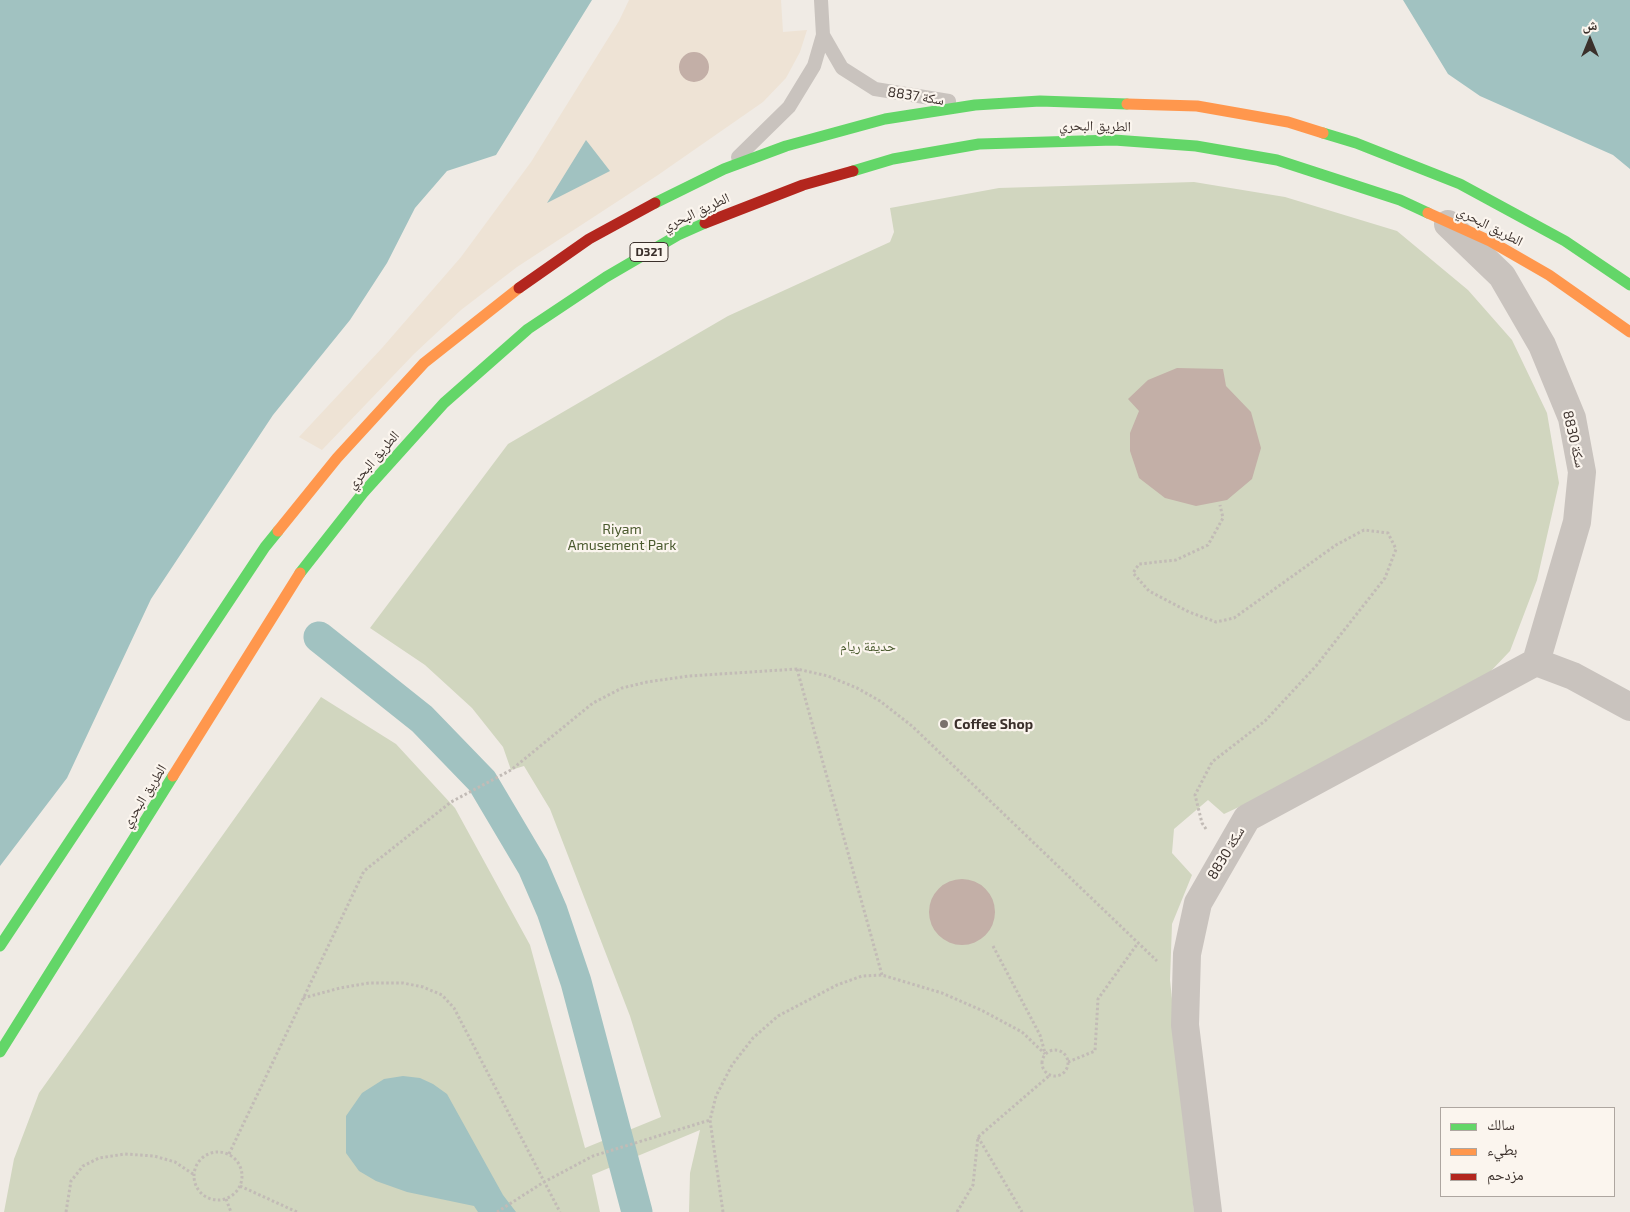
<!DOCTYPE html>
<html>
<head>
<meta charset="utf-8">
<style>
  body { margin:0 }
  #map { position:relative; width:1630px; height:1212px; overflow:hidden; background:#f0ebe5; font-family:"Exo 2","Noto Naskh Arabic",sans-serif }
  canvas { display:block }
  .legend { position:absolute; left:1440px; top:1107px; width:175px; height:90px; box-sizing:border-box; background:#fbf5ee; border:1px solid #aea6a0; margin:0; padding:6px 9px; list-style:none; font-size:15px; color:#3b302b }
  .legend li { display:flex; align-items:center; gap:10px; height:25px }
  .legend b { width:25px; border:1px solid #aea6a0 }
  .north { position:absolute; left:1565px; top:15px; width:50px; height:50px; -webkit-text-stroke:4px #fbf5ee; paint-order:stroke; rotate:0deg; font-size:14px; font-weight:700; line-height:20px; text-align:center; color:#3b302b }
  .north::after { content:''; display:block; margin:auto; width:18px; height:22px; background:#3b302b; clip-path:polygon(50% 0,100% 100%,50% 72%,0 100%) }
</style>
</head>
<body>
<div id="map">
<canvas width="1630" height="1212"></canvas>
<ul class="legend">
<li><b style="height:6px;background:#63d668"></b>سالك</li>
<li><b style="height:6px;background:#ff974d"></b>بطيء</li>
<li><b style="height:6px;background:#b3261e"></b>مزدحم</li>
</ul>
<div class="north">ش</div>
</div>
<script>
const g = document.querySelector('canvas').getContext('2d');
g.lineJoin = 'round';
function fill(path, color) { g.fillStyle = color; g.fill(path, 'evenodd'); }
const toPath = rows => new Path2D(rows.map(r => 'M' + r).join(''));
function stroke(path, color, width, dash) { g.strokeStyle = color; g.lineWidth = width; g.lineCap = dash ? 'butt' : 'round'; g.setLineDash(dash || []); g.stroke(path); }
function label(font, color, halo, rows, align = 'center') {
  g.font = font + ' "Exo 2","Noto Naskh Arabic",sans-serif'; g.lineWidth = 4.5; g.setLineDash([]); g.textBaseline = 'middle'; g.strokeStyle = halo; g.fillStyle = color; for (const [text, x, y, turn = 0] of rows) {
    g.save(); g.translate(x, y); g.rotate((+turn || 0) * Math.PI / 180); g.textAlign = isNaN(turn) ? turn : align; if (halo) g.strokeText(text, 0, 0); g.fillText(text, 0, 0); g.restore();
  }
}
fill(toPath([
  [1194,182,1285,197,1397,231,1468,290,1512,340,1547,413,1559,483,1537,580,1510,651,1489,673,1277,789,1224,814,1208,800,1174,829,1172,853,1192,875,1172,924,1170,980,1194,1212,689,1212,690,1173,700,1130,592,1175,600,1212,4,1212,14,1159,39,1093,321,697,396,744,455,808,530,945,585,1148,661,1117,630,1016,550,809,524,766,511,770,503,747,472,708,425,665,370,628,508,444,728,316,890,242,894,232,890,208,999,188]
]), '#d1d6bf');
fill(toPath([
  [629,0,781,0,783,32,807,30,800,52,786,78,763,102,658,175,517,267,461,310,414,354,322,450,299,437,382,348,461,257,531,162,619,21]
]), '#eee3d5');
fill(toPath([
  [0,0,592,0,496,155,447,171,415,208,387,263,350,320,273,415,151,599,67,778,0,866],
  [1403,0,1630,0,1630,169,1613,155,1480,96,1448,74],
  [586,140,610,171,547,203],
  [403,1076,420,1078,433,1084,447,1094,503,1195,516,1212,478,1212,474,1206,407,1192,376,1181,359,1171,346,1153,346,1116,362,1093,384,1079]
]), '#a1c2c1');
stroke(toPath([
  [319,637,422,719,482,781,533,867,552,911,576,982,637,1212]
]), '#a1c2c1', 31);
fill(toPath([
  '679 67a15 15 0 1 1 30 0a15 15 0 1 1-30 0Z',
  [1177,368,1223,369,1226,386,1251,412,1261,448,1252,479,1227,500,1196,506,1165,498,1139,478,1130,451,1130,433,1139,411,1128,399,1148,380],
  '929 912a33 33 0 1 1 66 0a33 33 0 1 1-66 0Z'
]), '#c3afa7');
stroke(toPath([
  [797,669,882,975],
  [1206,829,1202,823,1195,795,1212,762,1265,721,1316,666,1385,578,1396,549,1388,533,1364,530,1336,545,1234,618,1216,622,1189,612,1149,591,1133,573,1139,564,1176,560,1208,545,1223,518,1220,505],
  [993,946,1040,1035,1045,1053],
  [303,998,340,988,369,983,403,983,423,987,442,995,454,1008,560,1212],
  '1042 1063a13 13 0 1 1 26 0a13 13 0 1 1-26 0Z',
  [1068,1062,1095,1051,1098,999,1138,943],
  [978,1137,1022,1212],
  '194 1176a24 24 0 1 1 48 0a24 24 0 1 1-48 0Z',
  [229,1154,364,871,451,802,511,770,593,703,622,688,647,682,689,676,797,669,828,676,857,688,880,701,912,726,1157,961],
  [240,1186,297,1212],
  [226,1199,231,1212],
  [66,1212,71,1181,83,1166,99,1158,125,1154,154,1156,175,1162,193,1174],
  [497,1212,544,1182,593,1156,710,1120],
  [723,1212,710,1120,716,1096,732,1065,753,1038,778,1016,837,985,862,976,882,975,942,993,983,1011,1022,1032,1045,1054],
  [957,1212,973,1185,978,1137,1050,1075]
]), '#c2bbb6', 3, [2.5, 2.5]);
stroke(toPath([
  [823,35,842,68,875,89,949,101],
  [738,157,789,107,814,66,823,35,821,0]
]), '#c9c3be', 14);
stroke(toPath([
  [1536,662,1573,676,1630,707],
  [1208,1212,1185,1025,1187,954,1198,903,1247,818,1536,662,1577,522,1582,472,1572,418,1542,345,1502,276,1448,224]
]), '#c9c3be', 28);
stroke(toPath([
  [1323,133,1356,143,1460,184,1565,241,1630,285],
  [853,171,893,159,979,144,1114,140,1196,146,1277,160,1400,200,1428,213],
  [655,203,724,169,786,146,885,119,975,105,1040,101,1127,104],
  [300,573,363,493,444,403,528,329,606,277,678,235,705,223],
  [0,946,265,547,278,531],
  [0,1052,173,776]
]), '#63d668', 11);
stroke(toPath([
  [1127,104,1197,106,1288,122,1323,133],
  [1428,213,1490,241,1549,275,1630,332],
  [278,531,337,458,424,363,519,288],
  [173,776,300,573]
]), '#ff974d', 11);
stroke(toPath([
  [705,223,803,185,853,171],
  [519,288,589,239,655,203]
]), '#b3261e', 11);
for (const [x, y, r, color] of [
  [944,724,5,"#7a716c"]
]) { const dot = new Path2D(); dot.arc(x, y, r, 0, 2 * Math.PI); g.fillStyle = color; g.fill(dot); stroke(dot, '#fbf5ee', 2); }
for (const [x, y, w] of [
  [649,252,38]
]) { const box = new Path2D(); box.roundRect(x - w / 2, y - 9.5, w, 19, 4); g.fillStyle = '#fbf5ee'; g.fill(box); stroke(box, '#3b302b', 1); }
label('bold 12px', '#3b302b', null, [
  ["D321",649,252]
]);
label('14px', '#3b302b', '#fbf5ee', [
  ["سكة 8837",916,96,9],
  ["الطريق البحري",1095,126,1],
  ["الطريق البحري",696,212,-25],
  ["الطريق البحري",1490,226,27],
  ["سكة 8830",1574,439,77],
  ["الطريق البحري",373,460,-49],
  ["الطريق البحري",144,796,-58],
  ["سكة 8830",1226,853,-59]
]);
label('14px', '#4a5a2e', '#fbf5ee', [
  ["Riyam",622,529],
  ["Amusement Park",622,545],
  ["حديقة ريام",868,646]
]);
label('bold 14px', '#3b302b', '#fbf5ee', [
  ["Coffee Shop",954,724]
], 'left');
</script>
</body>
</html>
